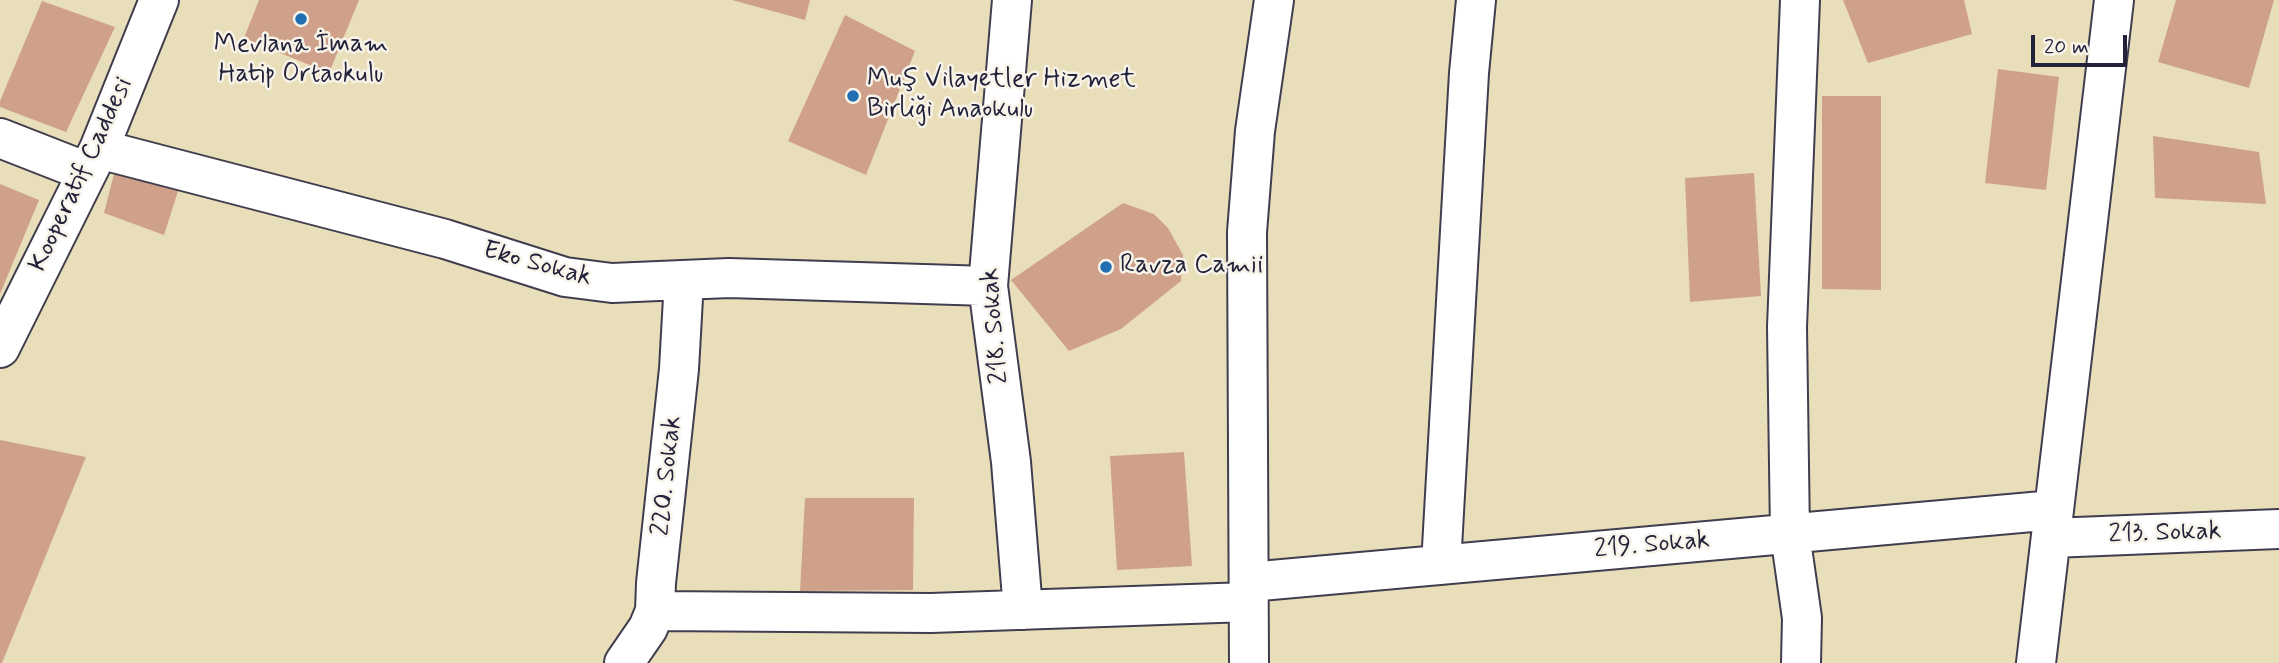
<!DOCTYPE html>
<html>
<head>
<meta charset="utf-8">
<style>
  body { margin:0 }
  #map { position:relative; width:2279px; height:663px; overflow:hidden; background:#e9deba; font-family:Mynerve,sans-serif }
  canvas { display:block }
  .scale { position:absolute; left:2031px; top:35px; width:96px; height:32px; box-sizing:border-box; border:4px solid #22223b; border-top:0; padding-left:9px; font-size:21px; line-height:24px; white-space:nowrap; color:#22223b; -webkit-text-stroke:5px #f7f3e8; paint-order:stroke }
</style>
</head>
<body>
<div id="map">
<canvas width="2279" height="663"></canvas>
<div class="scale">20 m</div>
</div>
<script>
const g = document.querySelector('canvas').getContext('2d');
g.lineJoin = 'round';
function fill(path, color) { g.fillStyle = color; g.fill(path, 'evenodd'); }
const toPath = rows => new Path2D(rows.map(r => 'M' + r).join(''));
function stroke(path, color, width, dash) { g.strokeStyle = color; g.lineWidth = width; g.lineCap = dash ? 'butt' : 'round'; g.setLineDash(dash || []); g.stroke(path); }
function label(font, color, halo, rows, align = 'center') {
  g.font = font + ' Mynerve,sans-serif'; g.lineWidth = 5; g.setLineDash([]); g.textBaseline = 'middle'; g.strokeStyle = halo; g.fillStyle = color; for (const [text, x, y, turn = 0] of rows) {
    g.save(); g.translate(x, y); g.rotate((+turn || 0) * Math.PI / 180); g.textAlign = isNaN(turn) ? turn : align; if (halo) g.strokeText(text, 0, 0); g.fillText(text, 0, 0); g.restore();
  }
}
fill(toPath([
  [259,0,359,0,329,73,244,38],
  [732,0,810,0,805,20],
  [1843,0,1964,0,1972,34,1868,63],
  [2176,0,2274,0,2249,88,2158,62],
  [42,1,115,27,66,132,0,107,0,101],
  [845,15,915,51,866,175,788,141],
  [1998,69,2059,77,2046,190,1985,183],
  [1822,96,1881,96,1881,290,1822,289],
  [2153,136,2259,152,2266,204,2155,198],
  [1754,173,1761,296,1690,302,1685,178],
  [114,174,179,188,164,235,104,213],
  [0,184,39,200,0,294],
  [1123,203,1154,214,1168,228,1183,255,1181,281,1121,329,1069,351,1011,280],
  [0,440,86,457,2,663,0,663],
  [1184,452,1192,566,1117,570,1110,456],
  [805,498,914,498,913,590,800,591]
]), '#cfa18a');
const minor = toPath([
  [1012,0,988,286,1011,462,1023,610],
  [1800,0,1787,327,1790,534,1802,618,1801,663],
  [0,138,87,172],
  [99,149,445,239,565,277,612,283,729,278,988,286],
  [0,348,99,149,159,0],
  [2051,538,2279,529],
  [1441,565,1469,73,1476,0],
  [1249,582,2054,510],
  [655,611,931,613,1248,602],
  [624,663,648,628,655,611,656,583,679,369,684,280],
  [1249,663,1247,232,1255,131,1274,0],
  [2036,663,2114,0]
]);
stroke(minor, '#403e4e', 42);
stroke(minor, '#fff', 38);
for (const [x, y, r, color] of [
  [301,19,7,"#1f6fb2"],
  [853,96,7,"#1f6fb2"],
  [1106,267,7,"#1f6fb2"]
]) { const dot = new Path2D(); dot.arc(x, y, r, 0, 2 * Math.PI); g.fillStyle = color; g.fill(dot); stroke(dot, '#f7f3e8', 2.5); }
label('26px', '#22223b', '#f7f3e8', [
  ["Mevlana İmam",301,46,"center"],
  ["Hatip Ortaokulu",301,76,"center"],
  ["Muş Vilayetler Hizmet",867,81],
  ["Birliği Anaokulu",867,111],
  ["Ravza Camii",1120,267]
], 'left');
label('26px', '#22223b', '#f7f3e8', [
  ["Kooperatif Caddesi",82,175,-65],
  ["Eko Sokak",537,265,15],
  ["218. Sokak",996,326,-95],
  ["220. Sokak",668,476,-84],
  ["213. Sokak",2165,534,-2],
  ["219. Sokak",1652,546,-5]
]);
</script>
</body>
</html>
